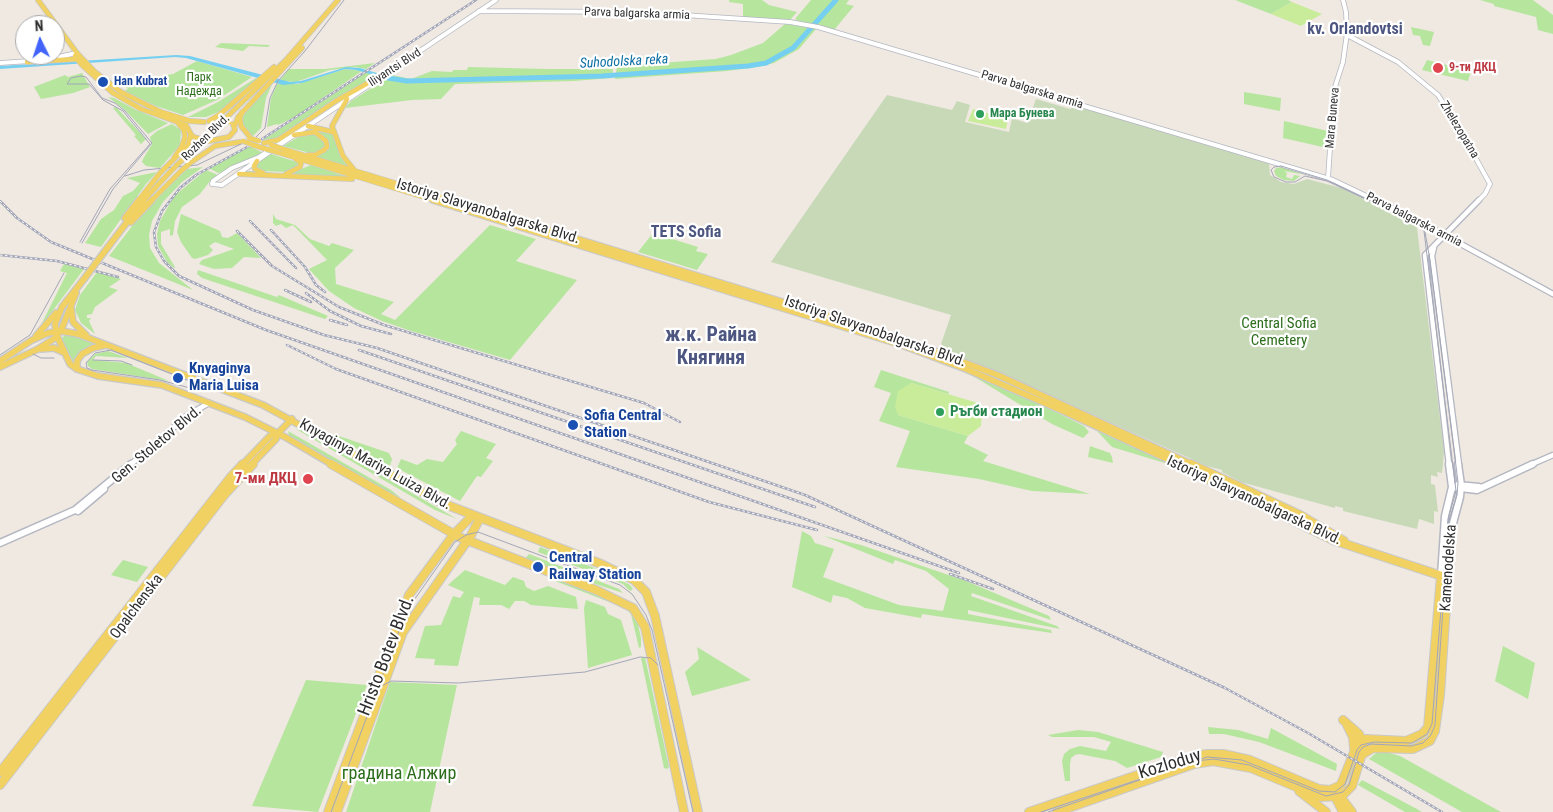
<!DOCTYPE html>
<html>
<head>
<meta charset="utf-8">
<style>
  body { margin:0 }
  #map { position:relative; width:1553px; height:812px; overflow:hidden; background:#efe9e1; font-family:"Roboto Condensed",sans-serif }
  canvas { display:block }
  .north { position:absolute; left:15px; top:15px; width:50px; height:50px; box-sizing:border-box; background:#fff; border:1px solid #ababab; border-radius:50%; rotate:356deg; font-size:14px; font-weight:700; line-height:20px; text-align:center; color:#2e2e2e }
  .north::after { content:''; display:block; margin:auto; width:18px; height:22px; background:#4264fb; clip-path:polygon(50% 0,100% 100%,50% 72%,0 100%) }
</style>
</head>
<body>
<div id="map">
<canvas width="1553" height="812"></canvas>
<div class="north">N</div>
</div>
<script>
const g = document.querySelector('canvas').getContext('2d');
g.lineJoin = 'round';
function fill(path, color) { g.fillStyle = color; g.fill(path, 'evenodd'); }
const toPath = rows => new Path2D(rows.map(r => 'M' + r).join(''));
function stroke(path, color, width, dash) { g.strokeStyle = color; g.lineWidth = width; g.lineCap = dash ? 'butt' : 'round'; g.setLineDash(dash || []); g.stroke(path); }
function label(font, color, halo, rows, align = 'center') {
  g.font = font + ' "Roboto Condensed",sans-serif'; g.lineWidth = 4.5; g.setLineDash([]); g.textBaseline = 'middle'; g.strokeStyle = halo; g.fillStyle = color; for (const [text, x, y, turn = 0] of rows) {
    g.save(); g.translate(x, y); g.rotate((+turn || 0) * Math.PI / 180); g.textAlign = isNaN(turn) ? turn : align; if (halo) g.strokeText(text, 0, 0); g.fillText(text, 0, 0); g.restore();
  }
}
fill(toPath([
  [729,0,762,0,769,5,797,12,790,20,743,17,743,4,729,2],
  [811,0,849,0,846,4,854,6,834,30,798,21,795,19],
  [1235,0,1288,0,1292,2,1271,14],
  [1480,0,1533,0,1553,15,1553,34,1538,30,1536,17,1494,6,1494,4],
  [785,24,816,29,799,49,774,63,762,66,727,71,615,79,617,66,716,59,731,55,763,43],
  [1411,27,1434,32,1430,46,1423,45,1420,36,1413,35],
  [221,43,270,45,268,47,249,46,243,51,215,47],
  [1427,60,1471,71,1468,81,1422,70],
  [197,61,252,77,217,100,183,115,156,106,124,91,128,89,124,86,150,83,162,76,173,74],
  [375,63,366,69,355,67,330,70,296,82,279,81,289,69,325,69],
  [468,67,547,69,613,69,612,78,574,81,455,84,441,99,412,100,345,108,351,101,392,75,411,79,432,71,452,72,453,70,467,70],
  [345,69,362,71,295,117,278,125,277,124,267,127,271,98,277,84,298,84],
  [367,72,377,76,277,138,267,141,263,140],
  [82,73,90,87,73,93,41,99,34,87,65,75,68,77],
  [256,78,258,79,221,111,206,117,188,117,218,102],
  [273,82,266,98,261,128,253,136,244,127,241,117],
  [1244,92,1281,98,1280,111,1244,104],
  [108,97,114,98,136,110,168,123,148,134,125,110],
  [116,107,146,139,141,144,134,136,136,135,113,108],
  [1284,121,1328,131,1327,148,1283,138],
  [172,124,181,130,180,145,160,168,146,166,142,162,143,159,152,144,150,137,157,131],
  [311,128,332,133,342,159,349,167,313,156,327,150,329,145,328,141,319,132,306,131],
  [303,134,317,134,326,145,318,152,310,153,283,146],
  [250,146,263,153,223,172,218,173,209,168],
  [271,154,297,162,299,165,288,172,259,171,256,167,257,163],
  [311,165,351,178,244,172,247,171,289,174],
  [203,167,182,182,163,202,152,221,149,235,150,248,159,263,193,290,109,256,136,221,168,187,187,169],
  [1282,167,1285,168,1307,175,1284,171,1287,173,1286,177,1292,179,1294,175,1300,176,1294,181,1284,180,1276,176,1274,171,1276,168],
  [206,170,218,175,210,181,200,194,182,207,175,221,173,235,170,236,170,229,161,232,161,244,175,267,174,268,167,262,158,246,157,234,160,221,174,196],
  [157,172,146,184,101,247,85,243,101,219,114,210,123,196,133,191,140,183,127,178],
  [181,214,220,231,222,237,228,238,237,233,261,258,244,257,232,268,214,269,199,264,202,260,234,249,215,242,209,246,213,250,208,255,195,259,192,258,181,242,177,232],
  [273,214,276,219,295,225,310,239,329,246,332,243,354,250,335,268,336,284,394,302,381,314,395,320,490,225,536,239,516,261,577,280,510,360,411,331,382,321,354,308,329,291,309,269,327,260,293,225,286,228,281,224,276,226,273,223],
  [653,233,698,247,696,251,708,254,697,270,638,252],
  [64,264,84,269,39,329,67,273,60,271],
  [198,270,277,297,279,295,328,316,325,319,202,278,197,274],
  [97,272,121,279,109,287,118,290,95,307,92,314,87,315,87,318,91,318,89,321,95,334,81,323,75,310,80,295],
  [65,335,75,335,99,344,81,352,73,361,61,339],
  [108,351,128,358,96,356,93,360,126,363,169,381,92,369,88,366,87,362,95,354],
  [881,370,949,392,948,394,911,383,898,415,968,436,964,443,988,455,983,461,1090,494,1032,491,979,479,896,467,910,431,879,421,891,393,874,387],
  [968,373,1048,408,1084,426,1089,432,1083,438,1052,424],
  [296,429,304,431,320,440,457,519,435,510],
  [288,431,391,490,401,498,372,484,289,435],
  [461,431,496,444,486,458,493,461,481,477,477,476,460,501,397,468,401,459,417,465,427,459,443,462,457,444,455,440],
  [1097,431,1168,462,1168,464,1112,447],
  [333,434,389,453,392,459,390,466,331,435],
  [1090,446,1110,453,1112,457,1113,463,1088,457],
  [802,531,811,536,815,543,834,549,823,577,899,605,943,611,949,589,926,571,895,560,893,564,824,536,861,545,966,581,1049,616,1051,620,972,593,971,596,1057,626,1060,629,968,610,968,614,1051,630,1052,633,922,614,921,618,865,608,847,598,833,595,831,603,792,587],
  [540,547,605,572,630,585,633,589,630,591,623,584,538,552],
  [529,554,619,589,623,593,565,574,525,559],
  [123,560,148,567,137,582,111,575],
  [465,570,505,585,513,577,524,581,526,587,534,591,548,586,576,597,578,609,531,605,524,601,515,601,509,609,501,605,479,605,480,598,474,597,458,666,434,665,435,659,415,658,425,626,441,625,453,596,460,598,464,592,448,585],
  [549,577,582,588,628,609,637,620,641,638,641,647,639,648,631,614,625,608,555,581],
  [586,600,605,607,608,614,621,620,632,655,588,668,584,608],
  [1503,646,1535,663,1528,699,1495,681],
  [697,647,751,680,692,696,685,672,699,659],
  [645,657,669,767,667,769,664,768,641,658],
  [306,680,367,685,318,812,252,806],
  [390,682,457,685,430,812,346,812],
  [1208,727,1238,730,1268,739,1271,728,1337,764,1336,771,1259,742,1224,734,1209,734],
  [1078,730,1098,732,1163,752,1161,757,1127,768,1115,761,1079,754,1075,755,1071,758,1070,764,1070,781,1065,781,1062,761,1064,754,1070,749,1080,746,1106,751,1111,742,1094,737,1052,737,1048,735],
  [1376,753,1389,753,1400,756,1501,812,1462,812,1369,759],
  [1362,780,1417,809,1422,812,1405,812,1358,785]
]), '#b6e59e');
fill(toPath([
  [887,95,952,110,957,101,970,105,965,122,1009,132,1012,118,1027,123,1036,99,1070,109,1075,105,1269,163,1270,175,1281,182,1294,184,1307,179,1341,188,1413,223,1417,228,1444,452,1442,473,1437,472,1438,477,1431,475,1431,484,1435,485,1438,512,1434,511,1434,524,1419,519,1417,529,1343,511,1343,508,1335,506,1335,508,1241,482,1222,472,1222,470,1207,466,1003,374,955,355,941,344,951,315,771,262]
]), '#c8d9b8');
fill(toPath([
  [1292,2,1322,14,1301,26,1271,14],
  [973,109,1008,119,1006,129,968,121],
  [911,383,978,403,982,410,981,426,968,436,898,415,895,407,898,391]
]), '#c9ec9a');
fill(toPath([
  [176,55,190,56,290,82,301,81,346,67,360,68,380,74,377,76,356,70,345,69,302,83,283,85,186,58,175,57,0,69,0,66]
]), '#75cff0');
stroke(toPath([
  [388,78,407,81,602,76,748,66,766,63,793,48,836,0]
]), '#75cff0', 5);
const minorFar2 = toPath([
  [479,11,638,12,790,22,818,27,1333,180,1377,201],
  [1347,35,1398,62,1438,95,1455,121,1490,184,1485,194,1478,201],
  [48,59,77,53],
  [0,63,30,61],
  [294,135,222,185,212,184,213,181,232,168,259,157,308,126,496,0],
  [1328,178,1334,90,1343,62,1347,33,1346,12,1343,0]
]);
const minorFar1 = toPath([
  [1375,200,1422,223,1553,294],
  [1434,247,1432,256,1459,465],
  [130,465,188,415,209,403],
  [1449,465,1425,255,1479,200],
  [1530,465,1553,455]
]);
const minor = toPath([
  [1458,485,1479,487],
  [1452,487,1477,490,1533,464],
  [78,511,104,489],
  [0,543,75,510,131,464],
  [1441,576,1445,516,1452,487,1449,464],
  [1448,578,1452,527,1460,497,1461,485,1458,464]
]);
const majorFar2 = toPath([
  [38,0,77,53,95,72,121,92,161,112,190,121,204,122],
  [77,53,75,56,82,65,113,93,141,109,186,125,192,136,197,138],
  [27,62,77,59],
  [347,99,332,126,343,156,355,171],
  [242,112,240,118,241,126,250,137],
  [209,121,219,115,274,67],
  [235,125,238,117,302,48],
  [308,126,333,132],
  [294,135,315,132,326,141,327,147,324,150,315,155,308,155],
  [209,141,229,137,235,130,233,124],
  [264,143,278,140,336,101,368,83,376,81],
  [253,145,266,149],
  [283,149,454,201],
  [277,152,437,201],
  [174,158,182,146,185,137,184,130,177,122],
  [257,161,254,166,255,169,263,173],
  [190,163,215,146,240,142],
  [177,165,286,60,338,0],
  [167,166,188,145,191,134],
  [239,174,352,179],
  [286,174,300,167,301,163,296,159],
  [138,201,160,173],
  [143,201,169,173],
  [151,201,181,171]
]);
const majorFar1 = toPath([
  [433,200,899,344,966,369,1061,410,1180,465],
  [450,200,903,339,1000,376,1193,465],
  [125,218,139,200],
  [131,222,152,200],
  [108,247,144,200],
  [84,279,62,307,55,324,57,336,70,364,77,369,98,376,162,385,245,417,287,438,333,465],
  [71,308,73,322,86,335],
  [36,336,56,313],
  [41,349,54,348,63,352],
  [0,361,32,340,48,333,61,331,78,334,263,405,373,465],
  [0,367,38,349,55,338,62,328,76,293],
  [77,369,77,361,82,354,93,348,106,345],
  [242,465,270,436,278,433,292,419],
  [251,465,276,439,278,433]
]);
const major = toPath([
  [331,464,459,537,596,590,633,608,645,627,684,812],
  [371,464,442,503,601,564,634,580,646,592,655,616,698,812],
  [1177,464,1333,540,1448,578,1440,695,1435,731,1430,741,1413,749,1373,748,1363,754],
  [1191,464,1300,515,1344,541],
  [1347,725,1353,737,1354,748],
  [0,772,230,478,243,464],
  [0,785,225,494,253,464],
  [1299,791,1326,812],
  [1339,795,1352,812],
  [328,812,409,595,454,534,472,516],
  [337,812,403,632,470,537,480,518],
  [1029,812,1193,756,1208,754,1223,754,1250,760,1319,789,1330,790,1339,786],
  [1057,812,1194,764,1213,761,1251,768,1320,797,1342,796,1352,786,1364,747,1359,734,1343,720],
  [1343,812,1334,795,1342,782,1358,742,1366,739,1406,741,1422,734,1428,727,1441,576]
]);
stroke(minorFar2, '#b4b7c1', 5.5);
stroke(minorFar1, '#b4b7c1', 7);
stroke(minor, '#b4b7c1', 9);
stroke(majorFar2, '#c9c9c9', 6);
stroke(majorFar1, '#c9c9c9', 8);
stroke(major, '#c9c9c9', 10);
stroke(minorFar2, '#fff', 4);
stroke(minorFar1, '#fff', 4.5);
stroke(minor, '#fff', 6);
stroke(majorFar2, '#f2d163', 4.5);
stroke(majorFar1, '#f2d163', 5.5);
stroke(major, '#f2d163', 8);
stroke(toPath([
  [256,137,265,128,270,98,278,81,305,51,344,0],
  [1281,166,1327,180,1410,220,1327,181,1305,176,1295,182,1286,182,1274,177,1271,170,1274,167,1281,166],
  [125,176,144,170,197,165,241,144],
  [1410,220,1415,223],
  [1410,220,1415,223],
  [80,242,110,189,150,144,123,111,103,100,89,84,67,84,71,78,81,76,86,77,102,98,115,103,125,111,152,143,113,189,82,243],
  [33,354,41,358,54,358],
  [0,355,30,335,64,273],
  [93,360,121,361,132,365],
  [201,391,160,380,92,370,87,368,86,363,95,353,111,350,192,382,203,389],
  [380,687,391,681,458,683,585,672,640,657,651,658,658,665],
  [1195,761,1207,757,1242,760,1319,791,1335,792,1345,784,1357,750,1361,745,1374,742,1412,743,1427,734,1432,724,1448,519,1456,491,1424,231,1415,223],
  [1195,761,1214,759,1249,765,1326,796,1343,792,1349,785,1359,752,1363,747,1371,744,1411,746,1423,743,1431,735,1435,725,1449,520,1457,495,1458,482,1430,260,1425,232,1421,226,1415,223],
  [1177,767,1195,761],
  [1177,767,1195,761],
  [331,812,407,610,455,542,466,535,478,532,620,585,632,594,646,615,652,630,693,812],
  [1041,812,1177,767],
  [1048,812,1177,767]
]), '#a3a6b8', 1);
const rail = toPath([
  [262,139,476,0],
  [249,146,196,175,180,188,162,211,154,232,156,247,164,261,179,276,253,310,324,335,377,348,805,495,1225,688,1308,733,1442,812],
  [0,201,17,218,51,242,266,330,959,573],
  [250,221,296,268],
  [271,230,305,267,316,285,325,292],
  [237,231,272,266,339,307,384,325,644,403,680,422],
  [0,255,57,261,118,277],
  [285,290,311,302],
  [306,293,330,311,361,326,391,334],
  [330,320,347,325],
  [287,345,336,369,709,502,817,530],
  [359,350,815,507],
  [950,574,993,589]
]);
stroke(rail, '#a3a6b8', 2.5);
stroke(rail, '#fff', 1, [2.5]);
const majorBridgeFar1 = toPath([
  [219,120,229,122],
  [197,138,209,141],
  [249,138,259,141],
  [243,141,253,145],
  [271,145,283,149],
  [266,149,277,152],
  [181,171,189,164],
  [160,173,167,166],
  [169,173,177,165]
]);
const majorBridge = toPath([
  [84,279,108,247]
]);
stroke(majorBridgeFar1, '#c9c9c9', 6, []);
stroke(majorBridge, '#c9c9c9', 8, []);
stroke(majorBridgeFar1, '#f2d163', 4.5);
stroke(majorBridge, '#f2d163', 5.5);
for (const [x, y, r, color] of [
  [1438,68,6,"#e0444e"],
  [103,82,6,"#1a4fb4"],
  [980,114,5,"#2e9e5b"],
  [178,378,6,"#1a4fb4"],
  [940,412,5,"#2e9e5b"],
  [573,425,6,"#1a4fb4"],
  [308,479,6,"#e0444e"],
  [538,567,6,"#1a4fb4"]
]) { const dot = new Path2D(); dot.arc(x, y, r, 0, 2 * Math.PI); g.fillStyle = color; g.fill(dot); stroke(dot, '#fff', 2); }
label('12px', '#2e2e2e', '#fff', [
  ["Parva balgarska armia",637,14,2],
  ["Iliyantsi Blvd",395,68,-33],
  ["Parva balgarska armia",1032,90,17],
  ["Mara Buneva",1333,118,-85],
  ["Zhelezopatna",1459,130,59],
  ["Rozhen Blvd.",206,138,-44],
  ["Parva balgarska armia",1414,220,27]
]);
label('bold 12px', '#be3a42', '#fff', [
  ["9-ти ДКЦ",1449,68]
], 'left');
label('12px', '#2c6e1b', '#fff', [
  ["Парк",199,78],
  ["Надежда",199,92]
]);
label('bold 12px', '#164399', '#fff', [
  ["Han Kubrat",114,82]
], 'left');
label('bold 12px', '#27864d', '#fff', [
  ["Мара Бунева",990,114]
], 'left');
label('italic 14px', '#0d6fa3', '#fff', [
  ["Suhodolska reka",624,62,-3]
]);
label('15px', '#2e2e2e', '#fff', [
  ["Istoriya Slavyanobalgarska Blvd.",488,212,17],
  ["Istoriya Slavyanobalgarska Blvd.",875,332,19],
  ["Gen. Stoletov Blvd.",157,445,-40],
  ["Knyaginya Mariya Luiza Blvd.",375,465,29],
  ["Istoriya Slavyanobalgarska Blvd.",1254,501,25],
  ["Kamenodelska",1449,568,-86],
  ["Opalchenska",137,607,-53]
]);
label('15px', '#2c6e1b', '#fff', [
  ["Central Sofia",1279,324],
  ["Cemetery",1279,341]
]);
label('bold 15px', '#164399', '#fff', [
  ["Knyaginya",189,369],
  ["Maria Luisa",189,386],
  ["Sofia Central",584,416],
  ["Station",584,433],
  ["Central",549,558],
  ["Railway Station",549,575]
], 'left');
label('bold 15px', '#27864d', '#fff', [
  ["Ръгби стадион",950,412]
], 'left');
label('bold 15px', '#be3a42', '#fff', [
  ["7-ми ДКЦ",297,479]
], 'right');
label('bold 16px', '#4d5680', '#fff', [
  ["kv. Orlandovtsi",1355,30]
]);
label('bold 16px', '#4d5680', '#fff', [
  ["TETS Sofia",686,233]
]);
label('18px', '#2e2e2e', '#fff', [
  ["Hristo Botev Blvd.",387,656,-69],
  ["Kozloduy",1170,765,-17]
]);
label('18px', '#2c6e1b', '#fff', [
  ["градина Алжир",399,774]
]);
label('bold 20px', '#4d5680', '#fff', [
  ["ж.к. Райна",711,336],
  ["Княгиня",711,359]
]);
</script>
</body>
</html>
